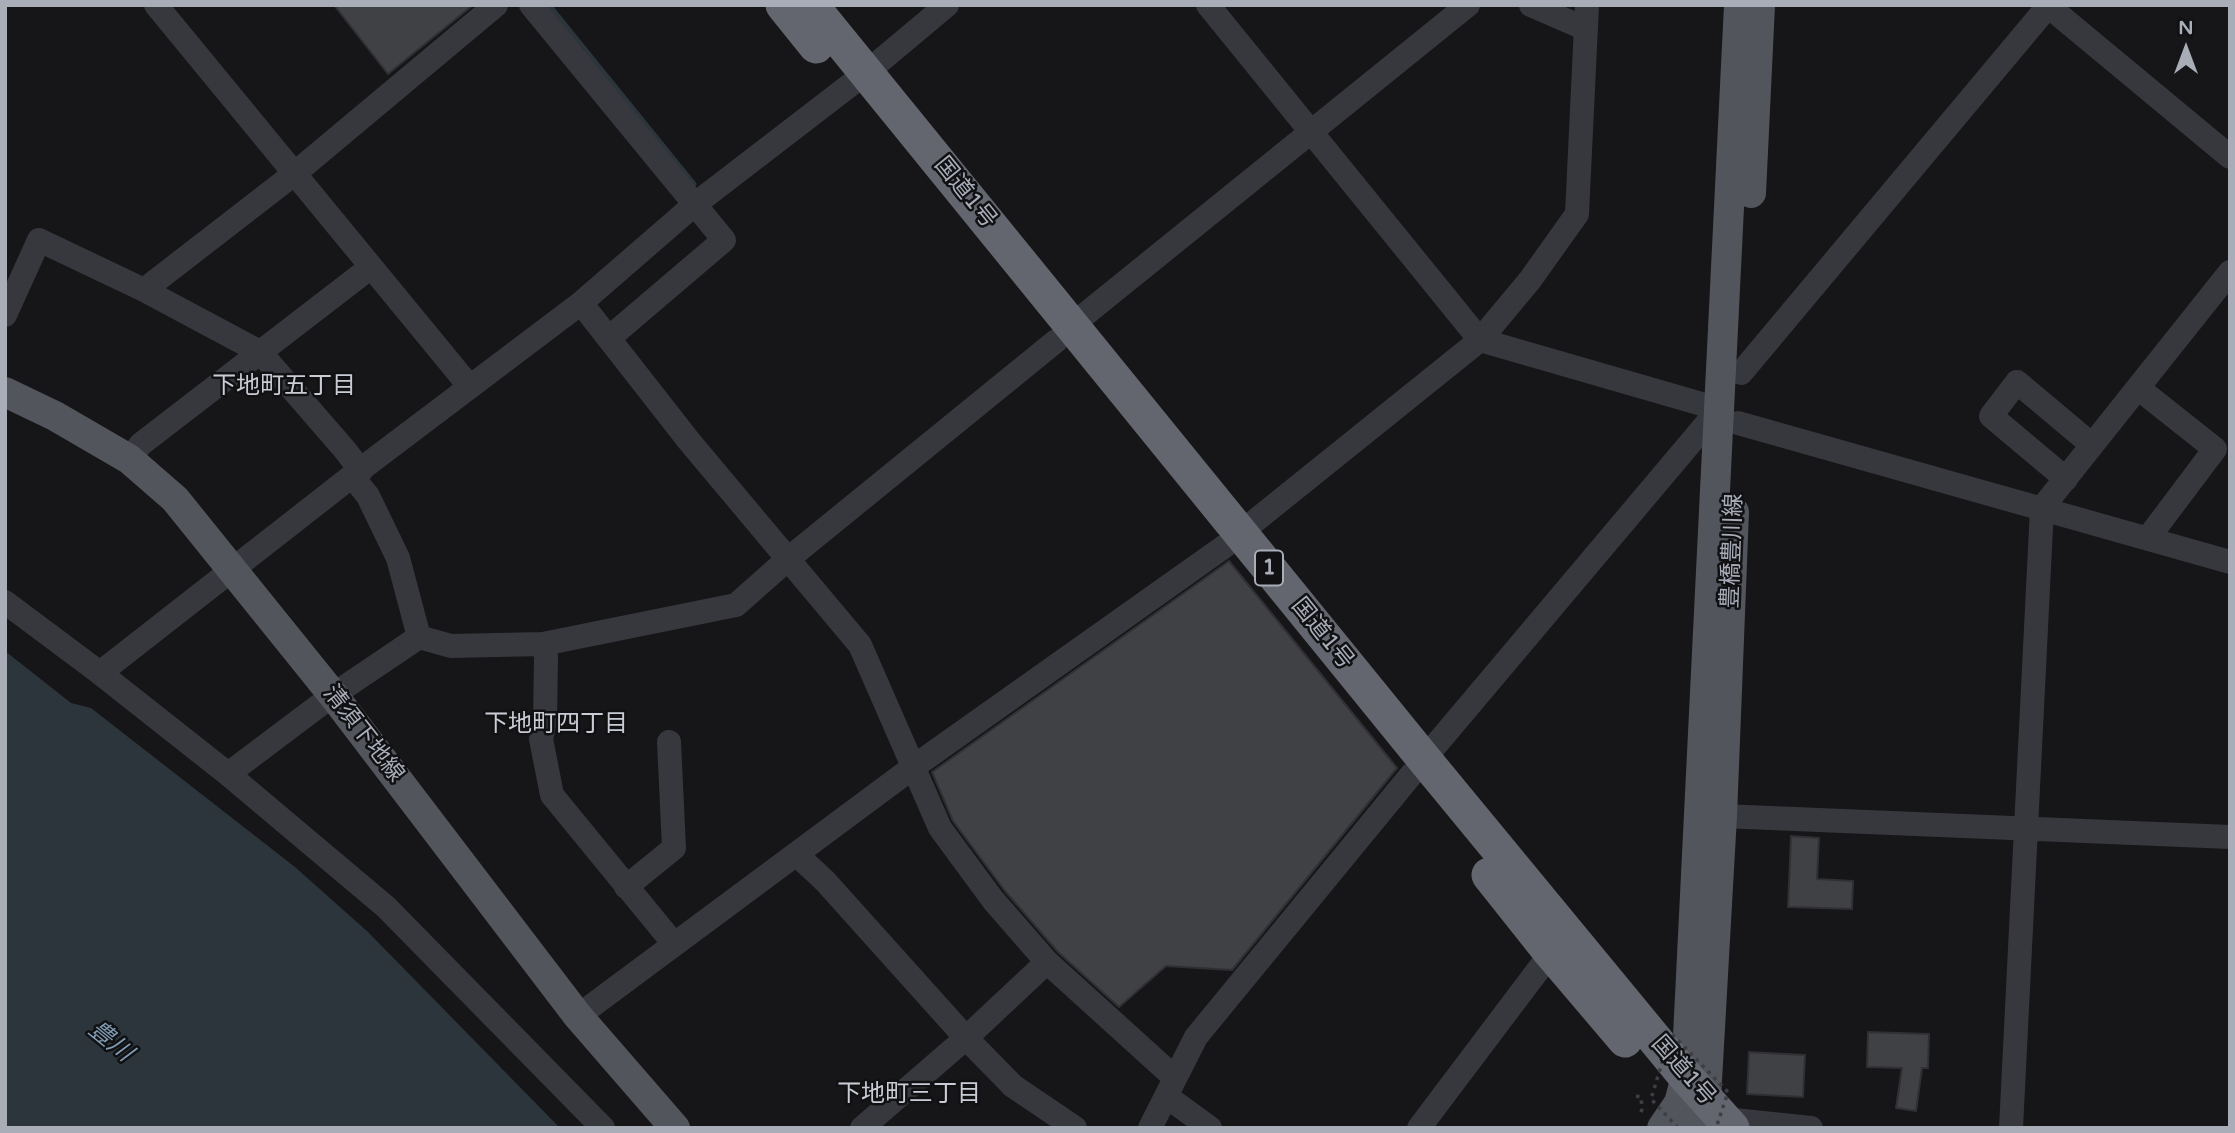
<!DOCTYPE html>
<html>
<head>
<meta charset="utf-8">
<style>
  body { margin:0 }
  #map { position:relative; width:2235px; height:1133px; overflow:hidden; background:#161618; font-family:"Varela Round",sans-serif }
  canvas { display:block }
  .frame { position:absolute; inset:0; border:7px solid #a8adb8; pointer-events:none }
  .north { position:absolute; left:2151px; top:14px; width:70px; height:70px; -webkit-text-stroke:5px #111113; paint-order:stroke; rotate:0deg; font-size:19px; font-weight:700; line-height:28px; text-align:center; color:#a8adb8 }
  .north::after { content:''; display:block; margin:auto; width:24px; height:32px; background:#a8adb8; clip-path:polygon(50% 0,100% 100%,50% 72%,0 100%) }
</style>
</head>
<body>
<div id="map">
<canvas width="2235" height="1133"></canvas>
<div class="frame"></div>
<div class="north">N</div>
</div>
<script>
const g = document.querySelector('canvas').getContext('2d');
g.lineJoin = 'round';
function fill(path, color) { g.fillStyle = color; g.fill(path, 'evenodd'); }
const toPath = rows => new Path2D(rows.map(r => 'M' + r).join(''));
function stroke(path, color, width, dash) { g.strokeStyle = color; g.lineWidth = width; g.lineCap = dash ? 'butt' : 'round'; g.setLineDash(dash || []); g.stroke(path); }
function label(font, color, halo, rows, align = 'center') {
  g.font = font + ' "Varela Round","Noto Sans JP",sans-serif'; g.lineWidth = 5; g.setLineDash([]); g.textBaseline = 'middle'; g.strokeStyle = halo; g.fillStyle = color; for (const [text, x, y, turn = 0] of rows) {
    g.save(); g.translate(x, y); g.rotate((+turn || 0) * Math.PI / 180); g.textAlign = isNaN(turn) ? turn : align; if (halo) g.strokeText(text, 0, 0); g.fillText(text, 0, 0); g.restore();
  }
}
fill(toPath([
  [5,651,71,703,91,708,295,867,368,932,560,1128,5,1128]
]), '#2c353c');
stroke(toPath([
  [549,5,694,184]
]), '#2c353c', 5);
const building = toPath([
  [334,5,473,5,388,74,334,5],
  [1229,561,1397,768,1232,970,1166,966,1119,1007,1058,952,1005,891,953,821,932,772,1229,561],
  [1791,836,1819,838,1817,879,1853,881,1852,909,1788,907,1791,836],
  [1868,1032,1929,1034,1928,1068,1922,1068,1916,1111,1896,1108,1902,1068,1867,1067,1868,1032],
  [1749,1052,1805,1055,1803,1097,1747,1094,1749,1052]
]);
fill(building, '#404145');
stroke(building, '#303034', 2);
stroke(toPath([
  [1636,1096,1641,1097,1642,1109,1640,1116]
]), '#3d3f44', 3.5, [3.5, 5]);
stroke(toPath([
  [156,5,470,387],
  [531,5,724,240,609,338],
  [1208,5,1480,340,1530,280,1577,214,1587,5],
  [1531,5,1586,29],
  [2047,5,2230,157],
  [144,290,294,174,496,5],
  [581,303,689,441,860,645,940,828,993,900,1047,962,1175,1078],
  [5,315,39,240,144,290,260,352,345,450,361,471],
  [1072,325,1468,5],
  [1741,373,2049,5],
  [2138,388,2215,449,2148,538],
  [1738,423,2230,562],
  [129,459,141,444,371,267],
  [352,476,368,496,398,558,419,637],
  [2066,479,1991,416,2017,382,2092,445],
  [1240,533,1480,340,1719,409,1424,759],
  [5,602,100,673,228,774,386,907,603,1128],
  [543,644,546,657,545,721,541,739,552,795,674,944],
  [100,673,352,476,581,303,694,205,867,72,947,5],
  [228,774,333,695,419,637,451,646,543,644,736,605,788,559,1056,341],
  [1722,816,2230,837],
  [796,854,825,881,966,1038,1013,1086,1075,1128],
  [626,887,674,848,669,742],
  [578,1016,912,768,1225,546],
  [1166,1096,1210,1128],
  [1724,1119,1811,1128],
  [862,1128,966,1038,1047,962],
  [1150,1128,1196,1037,1411,775],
  [1419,1128,1551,953],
  [2011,1128,2042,508,2230,272]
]), '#37383d', 24);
stroke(toPath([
  [1751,193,1760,5],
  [5,392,55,416,129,459,175,499,333,695,577,1015,675,1128],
  [1662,1128,1679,1103,1686,1077,1739,5],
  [1694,1128,1706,1098,1722,816,1734,512]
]), '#53555c', 30);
stroke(toPath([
  [783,5,816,46],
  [811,5,1424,759,1686,1077,1732,1128],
  [1489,875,1551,953,1625,1040]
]), '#63666e', 35);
stroke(toPath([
  [1678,1128,1651,1099,1671,1033,1728,1092,1716,1128]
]), '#3d3f44', 3.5, [3.5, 5]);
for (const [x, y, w] of [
  [1269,568,28]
]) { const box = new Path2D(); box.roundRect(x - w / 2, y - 17.5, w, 35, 5); g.fillStyle = '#111113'; g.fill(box); stroke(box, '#a8adb8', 2); }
label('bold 21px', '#a8adb8', null, [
  ["1",1269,568]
]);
label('23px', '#a8adb8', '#111113', [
  ["国道1号",965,193,51],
  ["豊橋豊川線",1733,551,-88],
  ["国道1号",1322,634,51],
  ["清須下地線",363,734,52],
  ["国道1号",1683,1071,49]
]);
label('24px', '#c9ccd4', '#111113', [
  ["下地町五丁目",284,387],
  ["下地町四丁目",556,725],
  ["下地町三丁目",909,1095]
]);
label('italic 24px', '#7f9bb3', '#111113', [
  ["豊川",110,1042,39]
]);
</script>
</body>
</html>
